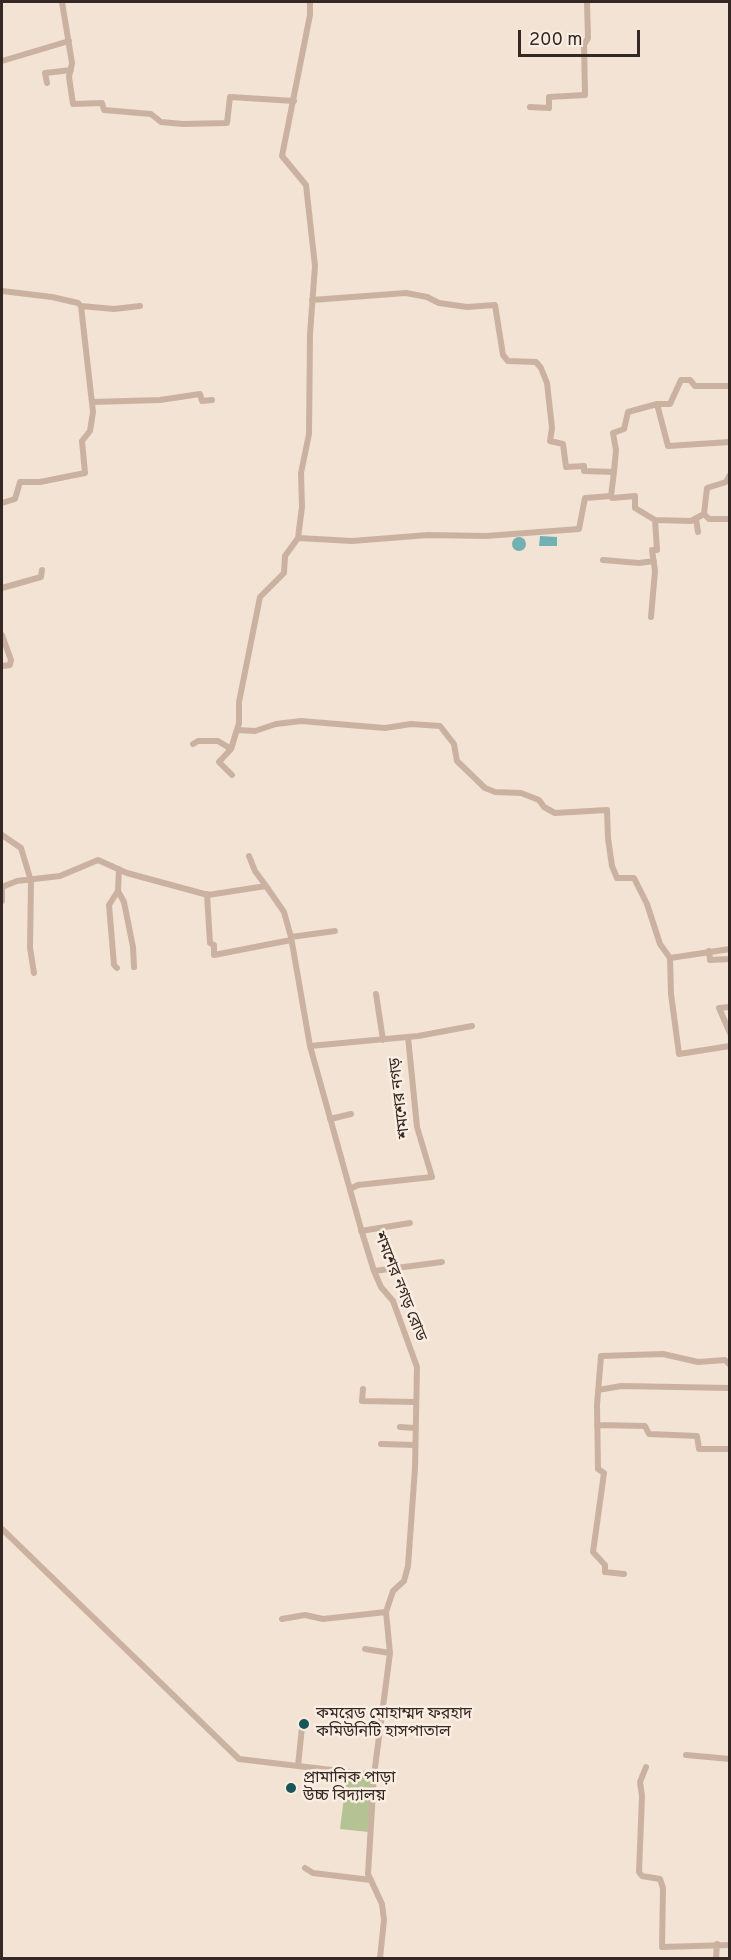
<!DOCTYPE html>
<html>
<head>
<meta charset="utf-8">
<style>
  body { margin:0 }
  #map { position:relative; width:731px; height:1960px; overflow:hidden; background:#f2e3d5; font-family:Overpass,sans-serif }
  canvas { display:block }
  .frame { position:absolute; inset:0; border:3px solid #342824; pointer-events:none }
  .scale { position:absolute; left:518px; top:30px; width:122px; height:27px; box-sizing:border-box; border:3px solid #342824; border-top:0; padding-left:8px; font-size:18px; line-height:21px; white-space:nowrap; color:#342824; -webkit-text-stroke:4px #faede1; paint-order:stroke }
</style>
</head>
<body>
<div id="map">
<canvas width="731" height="1960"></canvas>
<div class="frame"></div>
<div class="scale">200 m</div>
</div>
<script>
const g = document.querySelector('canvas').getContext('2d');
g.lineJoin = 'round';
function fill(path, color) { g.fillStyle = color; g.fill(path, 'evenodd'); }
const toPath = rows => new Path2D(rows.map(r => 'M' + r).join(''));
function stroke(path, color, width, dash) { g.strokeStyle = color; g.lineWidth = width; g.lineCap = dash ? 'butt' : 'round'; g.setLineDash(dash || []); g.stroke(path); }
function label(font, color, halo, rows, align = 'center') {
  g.font = font + ' Overpass,"Noto Sans Bengali",sans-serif'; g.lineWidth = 5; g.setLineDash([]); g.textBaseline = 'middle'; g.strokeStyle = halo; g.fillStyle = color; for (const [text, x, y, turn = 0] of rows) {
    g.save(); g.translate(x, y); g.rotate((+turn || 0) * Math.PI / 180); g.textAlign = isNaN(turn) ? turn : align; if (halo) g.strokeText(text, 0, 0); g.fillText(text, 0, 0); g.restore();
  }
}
fill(toPath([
  [347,1774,372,1777,369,1832,340,1829]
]), '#b4c294');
fill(toPath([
  [540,536,557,537,557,546,539,546],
  '512 544a7 7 0 1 1 14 0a7 7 0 1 1-14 0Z'
]), '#72b1b1');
stroke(toPath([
  [62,2,72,63,69,77,73,104,102,103,104,110,151,114,161,122,183,124,227,123,230,97,294,101],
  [2,61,69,41],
  [47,83,45,73,71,70],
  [530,107,549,108,549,97,585,95,584,45,588,38,587,2],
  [2,291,52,297,78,303,81,306,93,412,90,431,82,441,85,473,40,482,20,482,15,499,2,503],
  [81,306,114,309,140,306],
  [92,402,160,400,200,394,202,401,212,400],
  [657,404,668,446,730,442],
  [614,472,616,450,613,433,624,429,628,412,657,404,670,404,681,380,690,380,695,386,730,386],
  [611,496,612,498,635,496,635,508,655,520],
  [704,514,707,488,726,482,730,475],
  [696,519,698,532],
  [298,538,352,541,428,535,486,536,579,529,585,498,611,496,614,472,584,471,584,466,566,467,563,444,550,441,552,428,547,383,541,368,536,362,508,361,503,355,495,305,467,307,439,303,427,297,406,293,312,300],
  [603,560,639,563,654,561],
  [2,588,41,577,42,570],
  [651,617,655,571,652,550,657,550,655,520,691,521,704,514,709,519,730,519],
  [2,635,11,660,10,665,2,666],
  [237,730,255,731,276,724,301,721,385,728,411,724,440,726,454,744,457,761,485,788,495,792,521,793,539,800,544,807,555,813,607,810,608,838,612,866,617,878,634,878,647,904,660,944,670,958,730,949],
  [193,744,198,741,218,741,231,749,239,723,239,702,260,597,284,573,285,556,298,538,302,507,301,473,309,434,310,334,315,266,306,185,282,156,310,15,310,2],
  [231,749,219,762,232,775],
  [2,835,21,848,31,881,30,948,34,973],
  [249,856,255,871,266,886],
  [118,891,124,902,133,947,134,967],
  [207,894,210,943,214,945,214,955,291,940],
  [2,901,2,887,17,881,60,876,98,860,127,873,208,895,266,886,284,912,291,937,310,1046,361,1229,374,1271,381,1287,393,1301,417,1367,415,1468,408,1566,404,1581,393,1591,386,1612,390,1653,374,1775,368,1874,382,1904,384,1920,380,1958],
  [291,937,335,931],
  [709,951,710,960,730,959],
  [670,958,671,994,679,1054,730,1046],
  [117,968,114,965,109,905,118,891,119,869],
  [376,994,383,1040],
  [730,1007,719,1008,730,1033],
  [310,1046,418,1036,472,1026],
  [330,1119,351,1114],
  [350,1189,358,1185,432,1177,417,1127,408,1037],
  [361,1231,410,1223],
  [374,1271,442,1262],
  [363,1389,362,1401,416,1402],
  [598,1390,621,1386,730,1388],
  [597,1425,645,1426,649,1434,697,1436,699,1449,730,1449],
  [400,1427,415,1428],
  [381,1444,415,1445],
  [2,1529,239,1759,374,1775],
  [624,1574,605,1572,605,1565,593,1552,604,1473,598,1469,597,1405,601,1356,663,1354,698,1362,725,1360,730,1365],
  [282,1619,305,1615,323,1619,386,1612],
  [365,1649,390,1653],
  [686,1755,730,1759],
  [298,1766,302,1727],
  [646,1767,640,1782,642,1796,639,1872,642,1876,660,1879,663,1888,662,1947,730,1945],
  [305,1868,313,1873,371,1880],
  [716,1958,717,1944]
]), '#cbb2a0', 6);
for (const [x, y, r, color] of [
  [304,1724,6,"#175658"],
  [291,1788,6,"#175658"]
]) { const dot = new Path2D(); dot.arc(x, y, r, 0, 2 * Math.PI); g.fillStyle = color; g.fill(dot); stroke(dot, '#faede1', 2); }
label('16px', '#342824', '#faede1', [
  ["শমশের নগড়",401,1098,-97],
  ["শমশের নগড় রোড",399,1287,68]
]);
label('16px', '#342824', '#faede1', [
  ["কমরেড মোহাম্মদ ফরহাদ",316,1715],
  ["কমিউনিটি হাসপাতাল",316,1733],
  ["প্রামানিক পাড়া",303,1779],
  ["উচ্চ বিদ্যালয়",303,1797]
], 'left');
</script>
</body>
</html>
